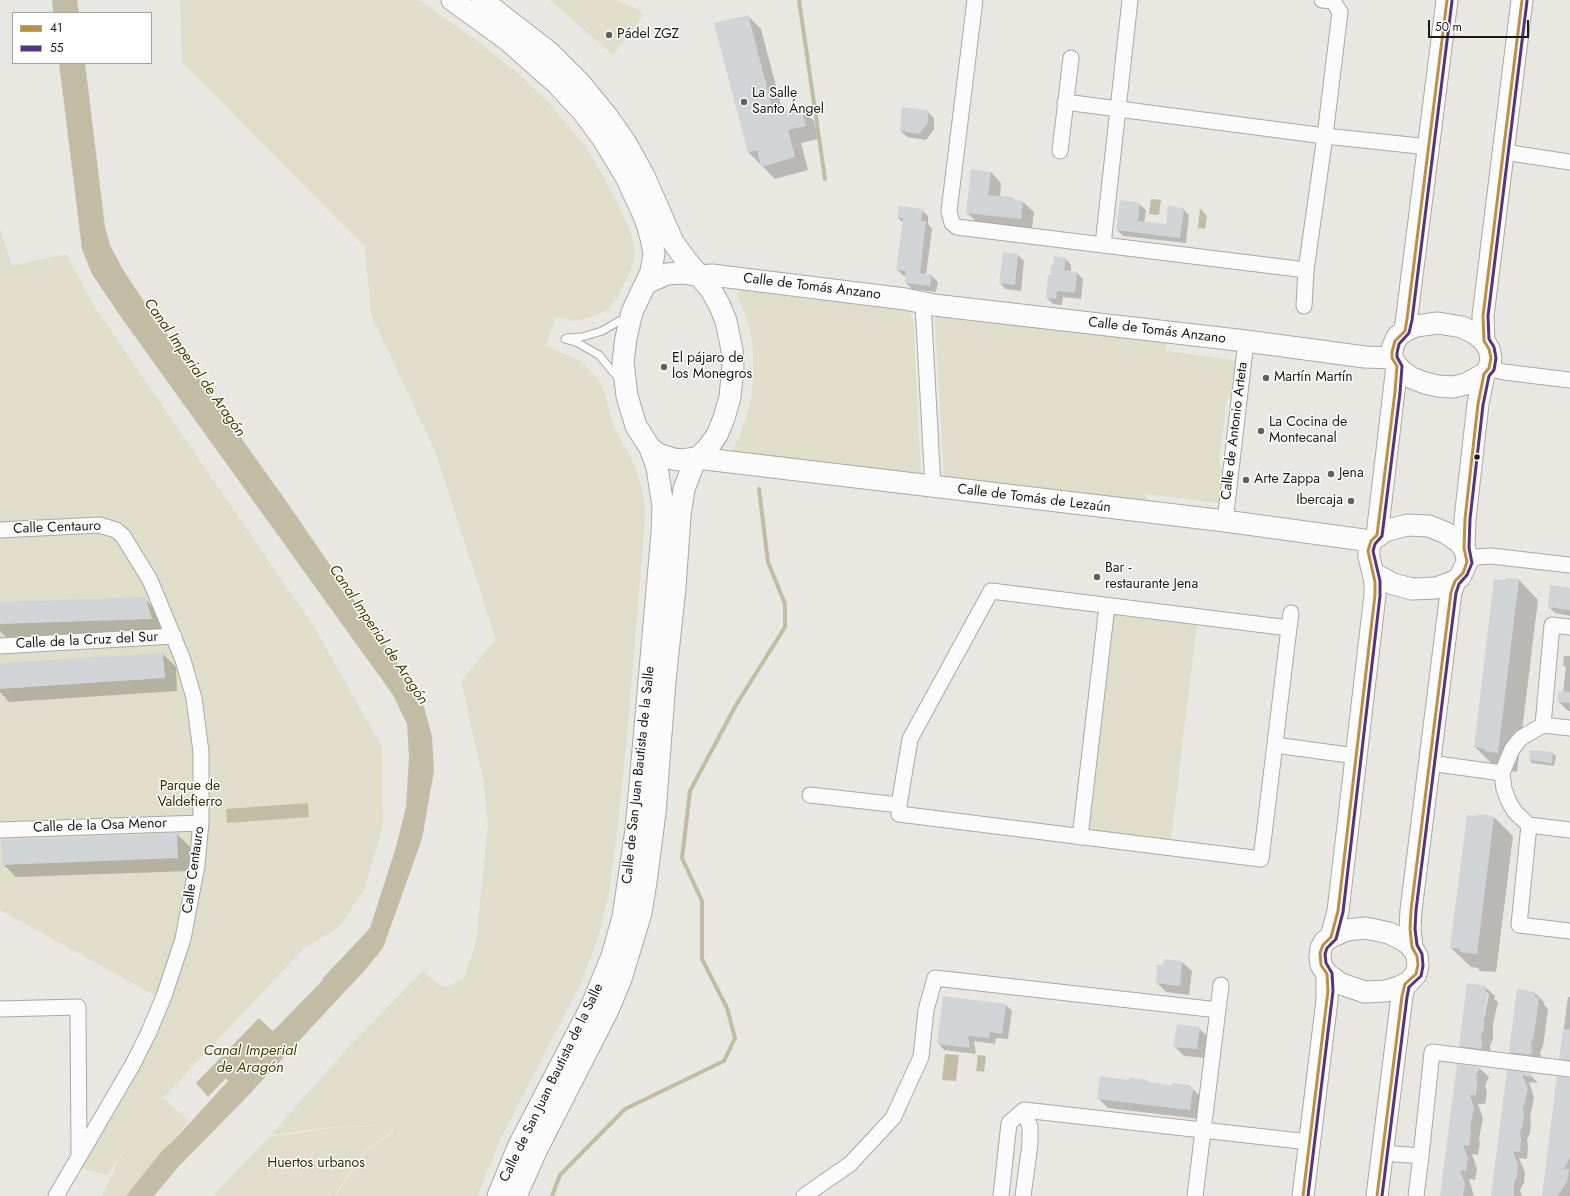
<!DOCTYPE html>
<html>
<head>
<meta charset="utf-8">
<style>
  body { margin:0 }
  #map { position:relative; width:1570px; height:1196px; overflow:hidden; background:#e8e7e2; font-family:Jost,sans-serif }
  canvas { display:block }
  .legend { position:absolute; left:12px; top:12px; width:140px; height:52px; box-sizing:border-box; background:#fff; border:1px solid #a3a3a1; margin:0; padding:5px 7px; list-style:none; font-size:12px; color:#181815 }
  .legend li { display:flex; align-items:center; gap:8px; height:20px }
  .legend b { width:20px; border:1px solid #a3a3a1 }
  .scale { position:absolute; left:1428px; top:20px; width:101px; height:18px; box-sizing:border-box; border:2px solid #181815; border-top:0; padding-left:5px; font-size:12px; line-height:14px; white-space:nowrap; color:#181815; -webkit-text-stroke:3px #fff; paint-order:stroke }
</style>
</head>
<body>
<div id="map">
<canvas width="1570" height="1196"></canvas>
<ul class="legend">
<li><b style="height:5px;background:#bc9042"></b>41</li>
<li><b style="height:5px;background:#553580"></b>55</li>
</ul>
<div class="scale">50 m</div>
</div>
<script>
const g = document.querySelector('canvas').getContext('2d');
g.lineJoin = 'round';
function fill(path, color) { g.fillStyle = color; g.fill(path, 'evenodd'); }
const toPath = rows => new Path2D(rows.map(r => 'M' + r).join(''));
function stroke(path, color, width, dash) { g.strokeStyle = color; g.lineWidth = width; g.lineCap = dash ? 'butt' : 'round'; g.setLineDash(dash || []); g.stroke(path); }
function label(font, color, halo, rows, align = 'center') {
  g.font = font + ' Jost,sans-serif'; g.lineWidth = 3; g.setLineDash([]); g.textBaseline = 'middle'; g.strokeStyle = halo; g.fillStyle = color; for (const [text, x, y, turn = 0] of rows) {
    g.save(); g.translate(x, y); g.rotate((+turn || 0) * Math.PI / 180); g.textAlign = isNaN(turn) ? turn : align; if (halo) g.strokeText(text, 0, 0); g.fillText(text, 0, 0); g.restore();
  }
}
fill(toPath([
  [180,0,419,0,473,38,520,75,550,104,587,149,613,194,629,228,635,249,632,268,616,299,607,310,594,316,580,320,574,321,556,317,546,346,581,361,598,379,605,394,610,415,616,431,629,454,639,478,645,505,644,533,628,725,620,806,609,893,599,934,583,979,502,1136,477,1196,335,1196,366,1151,393,1133,392,1125,332,1127,271,1135,343,1053,423,971,439,985,449,987,464,977,476,943,488,825,484,784,461,681,496,640,436,453,371,315,365,247,182,62],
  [550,0,617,0,639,10,643,15,613,55],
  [0,229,12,266,66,254,94,306,314,627,382,747,383,824,365,888,339,927,303,949,163,1098,188,1120,176,1138,161,1152,126,1196,102,1196,118,1161,128,1144,107,1175,75,1166,148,1034,170,1001,156,996,0,910],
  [741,290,908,311,913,318,921,473,918,475,733,454,731,451,739,438,747,414,752,394,753,375,753,349,750,328,737,294,739,291],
  [937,316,1166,342,1166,351,1235,360,1231,396,1227,400,1219,462,1222,467,1218,503,1146,494,1145,504,944,477,935,321],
  [1113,614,1197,623,1171,840,1088,830],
  [391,1125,392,1132,365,1150,334,1196,212,1196,269,1137,332,1128]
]), '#e1ddcb');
fill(toPath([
  [52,0,77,0,79,13,53,13],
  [59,63,85,63,105,227,110,245,122,268,141,297,284,498,405,674,424,707,432,736,434,771,422,839,383,948,365,970,244,1100,179,1166,154,1196,126,1196,161,1152,176,1138,228,1081,226,1078,208,1097,196,1083,259,1018,273,1031,370,928,396,847,406,807,409,757,407,724,393,695,123,320,92,274,82,249],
  [1151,199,1161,200,1159,215,1149,214],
  [1200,208,1207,216,1205,229,1198,228],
  [308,803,309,817,227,823,226,809],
  [945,1054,959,1055,956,1081,942,1080],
  [978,1055,986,1056,984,1072,976,1071]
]), '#c3bca5');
fill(toPath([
  [321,978,323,980,273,1031,257,1016,260,1016,273,1029]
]), '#e8e7e2');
fill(toPath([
  [748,16,761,29,783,113,801,108,814,121,818,139,801,143,808,170,775,179,749,153],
  [927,111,934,118,934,129,926,140,907,137,901,131],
  [991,172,1001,183,1000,197,1013,198,1015,201,1023,202,1034,212,1032,229,978,223,967,213],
  [1139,204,1146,210,1144,223,1166,225,1183,209,1189,215,1186,243,1123,236,1117,230],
  [922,210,928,216,928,224,932,229,926,275,931,275,938,282,936,292,912,289,906,283,907,276,904,276,897,270,903,223,898,218],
  [1018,255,1024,261,1021,291,1006,289,1000,283],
  [1065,258,1071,265,1071,272,1077,273,1083,279,1081,299,1063,297,1062,305,1053,304,1047,298,1051,276],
  [1519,580,1538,600,1517,772,1505,770,1494,766,1475,747],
  [1570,589,1570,616,1555,613,1549,607],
  [144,598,157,612,164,632,6,637,0,631,0,603],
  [163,654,176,667,177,691,9,702,0,692,0,664],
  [1564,656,1570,656,1570,711,1568,711,1558,701,1563,692,1566,668,1563,665],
  [1531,751,1553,753,1556,756,1554,766,1532,763,1530,760],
  [1494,817,1513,836,1496,972,1480,971,1478,968,1471,967,1451,948],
  [177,834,190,847,191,871,16,877,3,864],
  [1165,960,1182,962,1192,971,1189,995,1166,992,1157,983,1164,966],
  [1485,987,1495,996,1494,999,1498,1002,1493,1024,1493,1039,1490,1046,1491,1054,1470,1056,1460,1046],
  [1487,994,1489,994,1484,1019,1482,1019],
  [1535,993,1544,1002,1544,1005,1548,1009,1543,1046,1540,1053,1542,1060,1520,1062,1510,1052],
  [1568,997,1570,997,1570,1065,1567,1065,1560,1058],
  [1006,1005,1012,1011,1008,1039,996,1038,995,1044,974,1041,976,1054,944,1050,938,1043],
  [1199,1028,1209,1038,1207,1058,1184,1056,1174,1046],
  [1458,1065,1479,1068,1489,1077,1485,1086,1487,1093,1485,1104,1478,1104,1483,1118,1479,1139,1480,1143,1478,1155,1472,1154,1477,1169,1475,1180,1469,1179,1474,1196,1442,1196],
  [1508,1071,1530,1074,1538,1083,1529,1082,1534,1097,1530,1117,1531,1122,1530,1133,1527,1140,1528,1147,1527,1159,1519,1158,1525,1172,1524,1183,1520,1190,1522,1196,1492,1196],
  [1558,1078,1570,1079,1570,1195,1569,1196,1543,1196,1556,1092,1555,1090],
  [1130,1081,1148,1081,1150,1084,1169,1086,1190,1086,1202,1098,1200,1119,1108,1108,1098,1098]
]), '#0003');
stroke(toPath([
  [799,0,825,179],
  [552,1196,560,1175,625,1109,724,1061,735,1038,727,1008,702,959,702,901,682,858,690,791,736,705,785,627,785,604,768,562,759,489]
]), '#c3bca5', 4);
fill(toPath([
  [748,15,774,114,801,107,806,126,788,130,795,157,761,167,757,150,748,153,714,23],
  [902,107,928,110,928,123,919,134,900,131],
  [971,169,991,172,988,195,1013,197,1013,199,1023,201,1021,219,966,213],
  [1120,200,1140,203,1138,221,1166,224,1168,206,1184,208,1180,238,1116,230],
  [899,206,923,209,921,221,926,221,920,273,932,274,930,286,905,283,906,271,896,270,903,218,897,218],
  [1003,252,1018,254,1015,285,999,283],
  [1054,256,1066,258,1064,270,1077,272,1075,293,1057,291,1056,299,1046,298,1048,275,1050,275,1051,265,1053,266],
  [1506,578,1519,579,1498,753,1485,751,1485,749,1474,747,1494,579,1506,580],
  [1550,585,1570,588,1570,610,1548,607],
  [145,597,152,619,0,624,0,602],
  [163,653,165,678,0,689,0,663],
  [1559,691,1570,692,1570,703,1557,702],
  [1530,750,1553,752,1552,763,1529,760],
  [1477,814,1494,816,1477,954,1460,952,1460,949,1450,948,1467,815,1476,816],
  [177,833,178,858,2,865,1,840],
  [1164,959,1182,961,1180,986,1156,983,1157,965,1163,965],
  [1467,983,1486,986,1485,991,1488,992,1484,1014,1484,1029,1481,1036,1482,1044,1481,1049,1459,1046],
  [1517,989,1535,992,1535,997,1539,998,1534,1036,1531,1043,1532,1050,1531,1055,1509,1052],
  [943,996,1006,1004,1002,1034,990,1032,989,1038,968,1036,970,1048,937,1044],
  [1177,1024,1200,1027,1197,1049,1173,1047],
  [1563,1029,1570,1029,1570,1060,1559,1059],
  [1457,1064,1480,1067,1476,1075,1477,1083,1476,1095,1470,1095,1474,1108,1470,1128,1471,1133,1469,1146,1463,1145,1468,1158,1466,1171,1460,1170,1465,1184,1463,1196,1440,1196],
  [1507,1070,1531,1073,1532,1077,1522,1075,1528,1089,1523,1109,1524,1114,1523,1125,1520,1132,1521,1139,1520,1152,1513,1151,1518,1165,1517,1176,1514,1183,1514,1196,1491,1196],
  [1100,1076,1129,1080,1129,1078,1148,1080,1148,1082,1169,1085,1172,1085,1172,1083,1190,1085,1190,1087,1193,1088,1190,1110,1097,1099],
  [1557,1076,1570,1078,1570,1157,1564,1169,1569,1169,1567,1182,1557,1196,1542,1196]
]), '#d1d4d7');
const lane = toPath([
  [567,338,582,337,602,331,626,317],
  [565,339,578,343,599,355,618,378]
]);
const street = toPath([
  [975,0,949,211,952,223,957,227,1306,270,1325,136,1340,12,1333,1,1322,0],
  [1065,102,1325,136,1429,147],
  [1060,151,1071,58],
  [1504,152,1570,162],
  [1103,245,1130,0],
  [923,303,933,487],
  [1304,306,1306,270],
  [1489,368,1504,372,1570,380],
  [1225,521,1246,341],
  [0,530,99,525,116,530,123,536,150,580,183,660,194,698,201,752,201,823,197,865,183,939,164,996,148,1034,133,1064,56,1196],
  [1467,562,1477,557,1491,556,1570,565],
  [991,591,1289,628,1261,859,899,814,899,805,910,739,991,591],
  [1570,627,1552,625,1543,725,1521,738,1512,749,1502,773,1504,789,1509,802,1515,812,1529,825,1519,925,1570,931],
  [1289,628,1291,613],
  [0,646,174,636],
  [1543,725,1570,728],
  [1275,745,1356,756],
  [1430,763,1502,773],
  [810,795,899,805],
  [1529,825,1570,830],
  [0,830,201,823],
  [1080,837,1107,606],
  [0,1009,78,1007,79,1157],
  [1383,1153,1421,1156,1432,1052,1570,1069],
  [804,1196,850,1164,893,1118,921,1057,926,1010,935,978,1218,1010],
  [1001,1196,1009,1123,1024,1110,1309,1142],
  [1023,1196,1030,1144,1030,1127,1024,1110],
  [1195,1196,1221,985],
  [1416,1196,1421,1156]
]);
const secondary = toPath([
  [452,0,506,39,557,84,583,112,603,139,626,177,645,218,651,238,654,253,651,272,632,312,626,338,623,362,627,396,636,426,650,448,658,454,673,459,681,460,697,458,707,449,717,435,724,418,730,397,733,366,732,350,726,321,719,304,711,290,686,260,673,242,645,178,626,143,607,116,581,84,549,52,482,0],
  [700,276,712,275,905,299,934,305,1246,341,1365,357,1392,358],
  [647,283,667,274,683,273,698,275],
  [1438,323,1462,327,1476,334,1484,341,1489,349,1491,358,1489,368,1484,374,1466,384,1453,387,1438,386,1425,383,1412,378,1403,372,1397,366,1392,358,1392,352,1393,346,1397,337,1405,331,1416,326,1438,323],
  [1405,331,1447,0],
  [1484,341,1483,316,1522,0],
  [697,458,1225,521,1371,541],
  [1407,525,1429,526,1446,533,1459,542,1466,552,1467,562,1460,577,1455,581,1436,588,1412,589,1393,584,1373,573,1369,557,1369,546,1371,541,1385,531,1407,525],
  [1377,535,1397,366],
  [1464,548,1465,519,1478,404,1484,374],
  [1366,928,1389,933,1405,941,1412,947,1417,956,1418,965,1416,974,1409,982,1399,987,1386,991,1365,992,1341,984,1327,974,1321,965,1320,957,1321,948,1325,941,1331,937,1347,930,1366,928],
  [1331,937,1338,911,1375,595,1375,582,1373,573],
  [1412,947,1410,929,1411,910,1451,592,1455,581],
  [498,1196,519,1145,592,1005,612,956,623,917,636,830,662,533,663,506,660,487,657,467,650,448],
  [516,1196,536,1151,608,1010,621,979,641,913,646,882,655,813,665,681,675,588,680,516,684,489,696,458],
  [1303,1196,1327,1000,1327,974],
  [1377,1196,1402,996,1405,984]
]);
stroke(lane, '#a9a8a5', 9);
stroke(street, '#a9a8a5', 17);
stroke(secondary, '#a9a8a5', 23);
stroke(lane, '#fcfbfb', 7);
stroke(street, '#fcfbfb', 15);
stroke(secondary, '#fcfbfb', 21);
stroke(toPath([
  [1303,1196,1328,991,1327,974,1321,965,1320,953,1323,945,1331,937,1338,911,1375,595,1375,582,1368,551,1371,541,1377,535,1395,392,1397,366,1392,358,1392,352,1395,341,1405,331,1407,319,1447,0],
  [1377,1196,1402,996,1405,984,1416,974,1418,965,1417,956,1412,947,1410,929,1411,910,1451,592,1455,581,1463,573,1467,562,1464,548,1465,519,1478,404,1484,374,1489,368,1491,358,1489,349,1484,341,1483,316,1522,0]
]), '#bc9042', 3);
stroke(toPath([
  [1308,1196,1333,991,1332,973,1326,963,1325,954,1327,948,1336,939,1343,912,1380,596,1380,581,1373,551,1375,544,1382,536,1400,393,1402,366,1397,357,1397,353,1399,344,1409,333,1412,320,1452,1],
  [1382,1196,1407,997,1409,987,1421,976,1423,966,1422,954,1417,945,1415,929,1416,910,1456,593,1459,584,1467,575,1472,563,1469,548,1470,519,1483,405,1489,376,1494,370,1496,358,1494,347,1489,339,1488,316,1527,1]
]), '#553580', 3);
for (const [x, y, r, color] of [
  [609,35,4,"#61605d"],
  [744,102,4,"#61605d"],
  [664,367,4,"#61605d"],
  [1266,378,4,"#61605d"],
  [1261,431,4,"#61605d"],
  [1477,457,3.5,"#181815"],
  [1331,474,4,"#61605d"],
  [1246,480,4,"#61605d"],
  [1351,501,4,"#61605d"],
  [1097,577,4,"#61605d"]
]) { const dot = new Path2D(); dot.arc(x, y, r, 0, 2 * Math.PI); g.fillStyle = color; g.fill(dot); stroke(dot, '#fff', 1.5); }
label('14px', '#181815', '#fff', [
  ["Pádel ZGZ",617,35],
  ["La Salle",752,94],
  ["Santo Ángel",752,110],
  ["El pájaro de",672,359],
  ["los Monegros",672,375],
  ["Martín Martín",1274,378],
  ["La Cocina de",1269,423],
  ["Montecanal",1269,439],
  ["Jena",1339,474],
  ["Arte Zappa",1254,480],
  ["Ibercaja",1343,501,"right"],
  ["Bar -",1105,569],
  ["restaurante Jena",1105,585]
], 'left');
label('14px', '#181815', '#fff', [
  ["Calle de Tomás Anzano",812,287,7],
  ["Calle de Tomás Anzano",1157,331,7],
  ["Calle de Antonio Arteta",1235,431,-83],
  ["Calle de Tomás de Lezaún",1034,499,7],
  ["Calle Centauro",57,528,-2],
  ["Calle de la Cruz del Sur",87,641,-3],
  ["Calle de San Juan Bautista de la Salle",639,775,-84],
  ["Calle de la Osa Menor",100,826,-2],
  ["Calle Centauro",194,870,-82],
  ["Calle de San Juan Bautista de la Salle",552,1083,-64]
]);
label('14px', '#352a00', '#fff', [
  ["Parque de",190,787],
  ["Valdefierro",190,803],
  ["Huertos urbanos",316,1164]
]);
label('italic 15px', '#4b3c00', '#fff', [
  ["Canal Imperial de Aragón",194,368,55],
  ["Canal Imperial de Aragón",378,635,56],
  ["Canal Imperial",250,1051],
  ["de Aragón",250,1068]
]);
</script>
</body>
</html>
